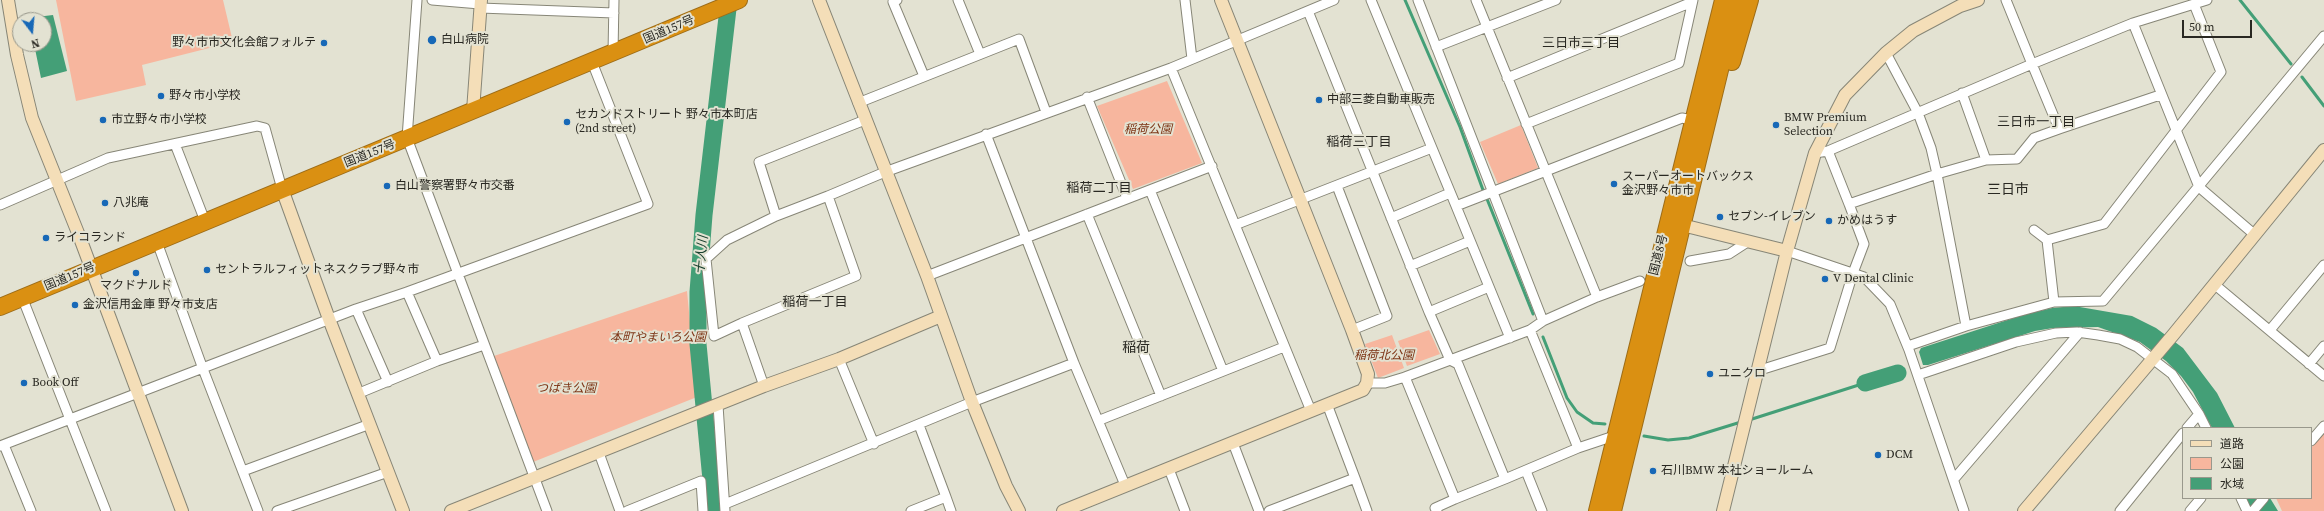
<!DOCTYPE html>
<html>
<head>
<meta charset="utf-8">
<style>
  body { margin:0 }
  #map { position:relative; width:2324px; height:511px; overflow:hidden; background:#e3e2d2; font-family:"Source Serif 4","Noto Sans JP",serif }
  canvas { display:block }
  .legend { position:absolute; left:2182px; top:427px; width:130px; height:72px; box-sizing:border-box; background:#e3e2d2; border:1px solid #99988c; margin:0; padding:5px 7px; list-style:none; font-size:12px; color:#292822 }
  .legend li { display:flex; align-items:center; gap:8px; height:20px }
  .legend b { width:20px; border:1px solid #99988c }
  .north { position:absolute; left:12px; top:12px; width:40px; height:40px; box-sizing:border-box; background:#e3e2d2; border:1px solid #99988c; border-radius:50%; rotate:164deg; font-size:11px; font-weight:700; line-height:16px; text-align:center; color:#292822 }
  .north::after { content:''; display:block; margin:auto; width:14px; height:18px; background:#1768b7; clip-path:polygon(50% 0,100% 100%,50% 72%,0 100%) }
  .scale { position:absolute; left:2182px; top:20px; width:70px; height:18px; box-sizing:border-box; border:2px solid #292822; border-top:0; padding-left:5px; font-size:12px; line-height:14px; white-space:nowrap; color:#292822; -webkit-text-stroke:3px #e3e2d2; paint-order:stroke }
</style>
</head>
<body>
<div id="map">
<canvas width="2324" height="511"></canvas>
<ul class="legend">
<li><b style="height:5px;background:#f4deb8"></b>道路</li>
<li><b style="height:11px;background:#f7b69e"></b>公園</li>
<li><b style="height:11px;background:#449f77"></b>水域</li>
</ul>
<div class="north">N</div>
<div class="scale">50 m</div>
</div>
<script>
const g = document.querySelector('canvas').getContext('2d');
g.lineJoin = 'round';
function fill(path, color) { g.fillStyle = color; g.fill(path, 'evenodd'); }
const toPath = rows => new Path2D(rows.map(r => 'M' + r).join(''));
function stroke(path, color, width, dash) { g.strokeStyle = color; g.lineWidth = width; g.lineCap = dash ? 'butt' : 'round'; g.setLineDash(dash || []); g.stroke(path); }
function label(font, color, halo, rows, align = 'center') {
  g.font = font + ' "Source Serif 4","Noto Sans JP",serif'; g.lineWidth = 4; g.setLineDash([]); g.textBaseline = 'middle'; g.strokeStyle = halo; g.fillStyle = color; for (const [text, x, y, turn = 0] of rows) {
    g.save(); g.translate(x, y); g.rotate((+turn || 0) * Math.PI / 180); g.textAlign = isNaN(turn) ? turn : align; if (halo) g.strokeText(text, 0, 0); g.fillText(text, 0, 0); g.restore();
  }
}
fill(toPath([
  [56,0,223,0,233,42,142,65,146,85,76,101],
  [1167,81,1202,163,1133,189,1097,106],
  [1521,125,1538,168,1498,184,1480,142],
  [687,291,697,397,533,462,491,357],
  [1429,330,1440,354,1407,366,1398,341],
  [1392,335,1404,368,1378,378,1365,344],
  [2324,433,2324,511,2282,511,2276,498,2311,498,2311,448]
]), '#f7b69e');
fill(toPath([
  [53,15,67,71,41,78,34,44,44,44,44,20,29,20,28,18],
  [2074,306,2132,316,2156,328,2183,348,2217,393,2235,428,2212,428,2193,392,2181,376,2166,361,2140,342,2098,327,2053,328,2035,331,1928,365,1923,365,1919,352,1921,348,2023,315,2052,308],
  [2246,498,2270,498,2278,511,2252,511]
]), '#449f77');
stroke(toPath([
  [1405,0,1460,127,1483,190],
  [2240,0,2291,64],
  [2302,77,2324,106],
  [1487,199,1533,314],
  [1543,337,1567,398,1577,412,1593,423,1605,424],
  [1749,420,1865,383],
  [1644,436,1668,440,1689,438,1741,422]
]), '#449f77', 3);
stroke(toPath([
  [1865,383,1898,373],
  [714,511,698,344,698,292,704,215,729,0]
]), '#449f77', 17);
const street = toPath([
  [417,0,407,138,547,511],
  [432,0,480,4],
  [897,0,893,2,924,76],
  [958,0,980,54],
  [1185,0,1192,59],
  [1371,0,1432,148],
  [1418,0,1543,321],
  [1476,0,1597,297],
  [480,8,614,13],
  [1308,11,1429,312,1450,360,1458,364,1505,479,1455,499,1405,377],
  [2133,23,2207,0],
  [1436,47,1556,0],
  [613,53,614,0],
  [1171,68,1311,411],
  [1507,78,1692,2],
  [1962,93,1986,160],
  [1087,97,1127,198],
  [858,103,1019,39,1046,112],
  [1526,124,1679,63,1693,0],
  [2059,129,2160,95],
  [986,134,1074,363,1125,485],
  [175,144,205,221],
  [1828,151,1849,204],
  [1815,153,1828,151,2032,64,2006,0],
  [1337,186,1387,316,1352,330],
  [1150,190,1223,371],
  [828,196,885,172,1171,68,1334,0],
  [0,205,108,158,257,126,265,128,282,189],
  [1456,206,1510,338],
  [1087,214,1161,396],
  [1391,218,1450,193],
  [1235,225,1432,148,1456,206,1682,118,1692,120],
  [2034,230,2047,240,2054,302],
  [2047,240,2104,224,2221,72,2194,4],
  [157,242,203,369,258,511],
  [1787,251,1864,277,1890,304,1909,350,1964,511],
  [1690,261,1729,254,1749,241],
  [1410,266,1470,241],
  [927,276,1212,166],
  [2214,284,2324,376],
  [22,297,106,511],
  [356,309,407,292],
  [1429,312,1489,287],
  [742,323,714,336,706,259,727,240,776,216],
  [1966,326,1937,174,1986,160,2017,159,2034,138,2059,129,2032,64,2133,23,2199,187,2255,235],
  [1530,330,1578,448,1614,436],
  [2270,330,2324,265],
  [1908,346,1966,326,2054,302,2103,301,2324,36],
  [839,359,874,444],
  [437,361,484,345],
  [2309,364,2324,346],
  [1757,371,1830,348,1853,273,1864,244,1849,204,1937,174,1931,148,1918,113,1886,53],
  [1918,375,2016,342,2056,333,2077,332,2098,335,2120,339,2137,347,2172,374,2199,414,2187,428],
  [1367,383,1385,383,1405,377,1530,330,1543,321,1597,297,1640,281],
  [764,386,742,323,856,276,828,196,776,216,759,162,865,120],
  [357,394,437,361,407,292,648,204,592,62],
  [718,405,725,511],
  [2199,414,2206,428],
  [1100,420,1284,347],
  [2311,441,2324,426],
  [1233,443,1259,511],
  [4,445,31,511],
  [0,446,356,309,388,382],
  [599,453,620,511],
  [1169,469,1185,511],
  [243,471,370,424],
  [1526,471,1542,511],
  [1355,478,1367,511],
  [1505,479,1578,448],
  [1954,479,2080,332],
  [946,497,951,511],
  [2241,498,2247,511],
  [725,504,972,402,1074,363],
  [277,511,388,472],
  [627,511,701,481,703,511],
  [911,511,946,497,919,425],
  [1269,511,1355,478,1327,404],
  [1437,511,1435,508,1455,499],
  [2120,511,2183,433],
  [2190,511,2201,498],
  [2253,511,2264,498]
]);
const secondary = toPath([
  [8,0,17,55,32,118,80,238,182,511],
  [819,0,927,276,972,402,1006,486,1019,511],
  [473,111,481,0],
  [282,189,329,319,403,511],
  [1682,225,1787,251],
  [451,511,764,386,839,359,941,316],
  [1063,511,1363,390,1367,383,1368,374,1352,330,1221,0],
  [1723,511,1787,251,1815,153,1845,95,1886,53,1913,31,1960,6,1978,0],
  [2024,511,2173,335,2324,150]
]);
const highway = toPath([
  [1732,62,1750,0],
  [0,307,739,0],
  [1597,511,1723,0],
  [1613,511,1737,0]
]);
stroke(street, '#878677', 11);
stroke(secondary, '#878677', 14);
stroke(highway, '#9c6c18', 18);
stroke(street, '#fff', 9);
stroke(secondary, '#f4deb8', 12);
stroke(highway, '#da9012', 16);
for (const [x, y, r, color] of [
  [432,40,5,"#1768b7"],
  [324,43,4,"#1768b7"],
  [161,96,4,"#1768b7"],
  [1319,100,4,"#1768b7"],
  [103,120,4,"#1768b7"],
  [567,122,4,"#1768b7"],
  [1776,125,4,"#1768b7"],
  [1614,184,4,"#1768b7"],
  [387,186,4,"#1768b7"],
  [105,203,4,"#1768b7"],
  [1720,217,4,"#1768b7"],
  [1829,221,4,"#1768b7"],
  [46,238,4,"#1768b7"],
  [207,270,4,"#1768b7"],
  [136,273,4,"#1768b7"],
  [1825,279,4,"#1768b7"],
  [75,305,4,"#1768b7"],
  [1710,374,4,"#1768b7"],
  [24,383,4,"#1768b7"],
  [1878,455,4,"#1768b7"],
  [1653,471,4,"#1768b7"]
]) { const dot = new Path2D(); dot.arc(x, y, r, 0, 2 * Math.PI); g.fillStyle = color; g.fill(dot); stroke(dot, '#e3e2d2', 1.5); }
label('12px', '#292822', '#e3e2d2', [
  ["国道157号",669,30,-23],
  ["国道157号",370,154,-22],
  ["国道8号",1659,255,-76],
  ["国道157号",70,277,-23]
]);
label('12px', '#292822', '#e3e2d2', [
  ["白山病院",441,40],
  ["野々市市文化会館フォルテ",316,43,"right"],
  ["野々市小学校",169,96],
  ["中部三菱自動車販売",1327,100],
  ["セカンドストリート 野々市本町店",575,115],
  ["(2nd street)",575,129],
  ["BMW Premium",1784,118],
  ["Selection",1784,132],
  ["市立野々市小学校",111,120],
  ["スーパーオートバックス",1622,177],
  ["金沢野々市市",1622,191],
  ["白山警察署野々市交番",395,186],
  ["八兆庵",113,203],
  ["セブン-イレブン",1728,217],
  ["かめはうす",1837,221],
  ["ライコランド",54,238],
  ["セントラルフィットネスクラブ野々市",215,270],
  ["V Dental Clinic",1833,279],
  ["マクドナルド",136,286,"center"],
  ["金沢信用金庫 野々市支店",83,305],
  ["ユニクロ",1718,374],
  ["Book Off",32,383],
  ["DCM",1886,455],
  ["石川BMW 本社ショールーム",1661,471]
], 'left');
label('italic 12px', '#7d3415', '#e3e2d2', [
  ["稲荷公園",1148,130],
  ["本町やまいろ公園",658,338],
  ["稲荷北公園",1384,356],
  ["つばき公園",566,389]
]);
label('13px', '#292822', '#e3e2d2', [
  ["三日市三丁目",1581,44],
  ["三日市一丁目",2036,123],
  ["稲荷三丁目",1359,143],
  ["稲荷二丁目",1099,189],
  ["稲荷一丁目",815,303]
]);
label('italic 13px', '#18402e', '#e3e2d2', [
  ["十人川",702,255,-84]
]);
label('14px', '#292822', '#e3e2d2', [
  ["三日市",2008,190],
  ["稲荷",1136,348]
]);
</script>
</body>
</html>
